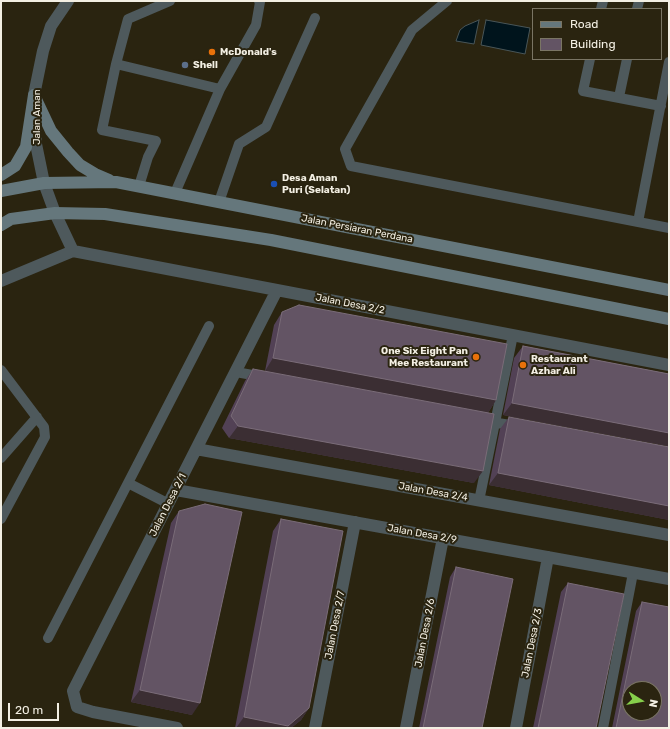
<!DOCTYPE html>
<html>
<head>
<meta charset="utf-8">
<style>
  body { margin:0 }
  #map { position:relative; width:670px; height:729px; overflow:hidden; background:#2a2410; font-family:Rubik,sans-serif }
  canvas { display:block }
  .frame { position:absolute; inset:0; border:2px solid #f3efe3; pointer-events:none }
  .legend { position:absolute; left:532px; top:8px; width:130px; height:52px; box-sizing:border-box; background:#2a2410; border:1px solid #7a7564; margin:0; padding:5px 7px; list-style:none; font-size:12px; color:#f3efe3 }
  .legend li { display:flex; align-items:center; gap:8px; height:20px }
  .legend b { width:20px; border:1px solid #7a7564 }
  .north { position:absolute; left:622px; top:681px; width:40px; height:40px; box-sizing:border-box; background:#2a2410; border:1px solid #7a7564; border-radius:50%; rotate:101deg; font-size:11px; font-weight:700; line-height:16px; text-align:center; color:#f3efe3 }
  .north::after { content:''; display:block; margin:auto; width:14px; height:18px; background:#86cf4b; clip-path:polygon(50% 0,100% 100%,50% 72%,0 100%) }
  .scale { position:absolute; left:8px; top:703px; width:51px; height:18px; box-sizing:border-box; border:2px solid #f3efe3; border-top:0; padding-left:5px; font-size:12px; line-height:14px; white-space:nowrap; color:#f3efe3; -webkit-text-stroke:3px #2a2410; paint-order:stroke }
</style>
</head>
<body>
<div id="map">
<canvas width="670" height="729"></canvas>
<div class="frame"></div>
<ul class="legend">
<li><b style="height:5px;background:#65777c"></b>Road</li>
<li><b style="height:11px;background:#635464"></b>Building</li>
</ul>
<div class="north">N</div>
<div class="scale">20 m</div>
</div>
<script>
const g = document.querySelector('canvas').getContext('2d');
g.lineJoin = 'round';
function fill(path, color) { g.fillStyle = color; g.fill(path, 'evenodd'); }
const toPath = rows => new Path2D(rows.map(r => 'M' + r).join(''));
function stroke(path, color, width, dash) { g.strokeStyle = color; g.lineWidth = width; g.lineCap = dash ? 'butt' : 'round'; g.setLineDash(dash || []); g.stroke(path); }
function label(font, color, halo, rows, align = 'center') {
  g.font = font + ' Rubik,sans-serif'; g.lineWidth = 4; g.setLineDash([]); g.textBaseline = 'middle'; g.strokeStyle = halo; g.fillStyle = color; for (const [text, x, y, turn = 0] of rows) {
    g.save(); g.translate(x, y); g.rotate((+turn || 0) * Math.PI / 180); g.textAlign = isNaN(turn) ? turn : align; if (halo) g.strokeText(text, 0, 0); g.fillText(text, 0, 0); g.restore();
  }
}
const water = toPath([
  [479,20,474,44,456,41,460,30,465,26,479,20],
  [486,20,530,28,525,54,481,45,486,20]
]);
fill(water, '#00141c');
stroke(water, '#495658', 1);
stroke(toPath([
  [447,1,412,30,345,149,351,166,669,228],
  [601,9,603,1],
  [637,9,639,1],
  [590,59,583,91,661,106],
  [116,64,128,19,170,1],
  [220,89,256,25,260,2,259,1],
  [619,97,627,59],
  [139,186,148,157,156,141,102,130,116,64,220,89,175,193],
  [219,202,239,144,266,127,315,18],
  [638,222,669,62],
  [1,370,44,427,45,437,1,519],
  [236,372,263,377],
  [480,420,516,426],
  [1,458,37,417],
  [128,483,169,504],
  [479,501,513,335],
  [48,638,209,326],
  [603,728,633,573]
]), '#4e595c', 10);
stroke(toPath([
  [68,1,51,26,43,51,34,95,36,144,44,183,55,213,73,251],
  [73,251,669,365],
  [1,281,73,251],
  [196,449,669,535],
  [176,490,669,579],
  [177,728,93,712,77,707,73,691,277,290],
  [315,728,355,522],
  [406,728,443,538],
  [516,728,548,557]
]), '#4e595c', 12);
stroke(toPath([
  [34,95,51,131,68,152,80,165,95,174,109,180],
  [1,175,15,166,26,147,34,95],
  [1,191,44,183,116,182,669,290],
  [1,225,11,219,55,213,105,214,271,240,669,319]
]), '#65777c', 12);
fill(toPath([
  [282,312,496,400,488,413,265,371,274,325],
  [523,346,669,374,669,446,503,415,514,358],
  [253,369,474,483,229,438,222,428,245,381],
  [509,417,669,447,669,520,489,485,500,429],
  [179,511,192,715,131,702,171,523],
  [281,519,309,708,301,720,291,728,235,728,273,531],
  [456,567,482,728,419,728,450,577],
  [568,583,596,728,533,728,561,592],
  [642,602,669,728,612,728,636,611]
]), '#524155');
fill(toPath([
  [273,358,496,400,488,413,265,371],
  [512,403,669,433,669,446,503,415],
  [238,426,483,471,474,483,229,438],
  [498,473,669,506,669,520,489,485],
  [140,690,200,703,192,715,131,702],
  [309,708,301,720,291,728,236,728,244,717]
]), '#3b2e33');
const building = toPath([
  [299,305,507,344,496,400,273,358,282,312,299,305],
  [523,346,669,374,669,433,512,403,523,346],
  [253,369,494,414,483,471,238,426,231,416,253,369],
  [509,417,669,447,669,506,498,473,509,417],
  [205,504,242,512,200,703,140,690,179,511,205,504],
  [281,519,343,531,309,708,288,726,244,717,281,519],
  [456,567,513,579,482,728,423,728,456,567],
  [568,583,624,594,596,728,538,728,568,583],
  [642,602,669,607,669,728,616,728,642,602],
  [630,689,654,689,654,713,630,713,630,689]
]);
fill(building, '#635464');
stroke(building, '#7a6c78', 1);
for (const [x, y, r, color] of [
  [212,52,4,"#e8710a"],
  [185,65,4,"#5c6f8a"],
  [274,184,4,"#1a4fb4"],
  [476,357,4,"#e8710a"],
  [523,365,4,"#e8710a"]
]) { const dot = new Path2D(); dot.arc(x, y, r, 0, 2 * Math.PI); g.fillStyle = color; g.fill(dot); stroke(dot, '#2a2410', 1.5); }
label('bold 10px', '#f3efe3', '#2a2410', [
  ["McDonald's",220,52],
  ["Shell",193,65],
  ["Desa Aman",282,178],
  ["Puri (Selatan)",282,190],
  ["One Six Eight Pan",468,351,"right"],
  ["Mee Restaurant",468,363,"right"],
  ["Restaurant",531,359],
  ["Azhar Ali",531,371]
], 'left');
label('10px', '#f3efe3', '#2a2410', [
  ["Jalan Aman",37,117,-90],
  ["Jalan Persiaran Perdana",357,229,11],
  ["Jalan Desa 2/2",350,304,11],
  ["Jalan Desa 2/4",433,492,10],
  ["Jalan Desa 2/1",168,505,-63],
  ["Jalan Desa 2/9",422,534,10],
  ["Jalan Desa 2/7",335,625,-79],
  ["Jalan Desa 2/6",425,633,-79],
  ["Jalan Desa 2/3",532,643,-79]
]);
</script>
</body>
</html>
